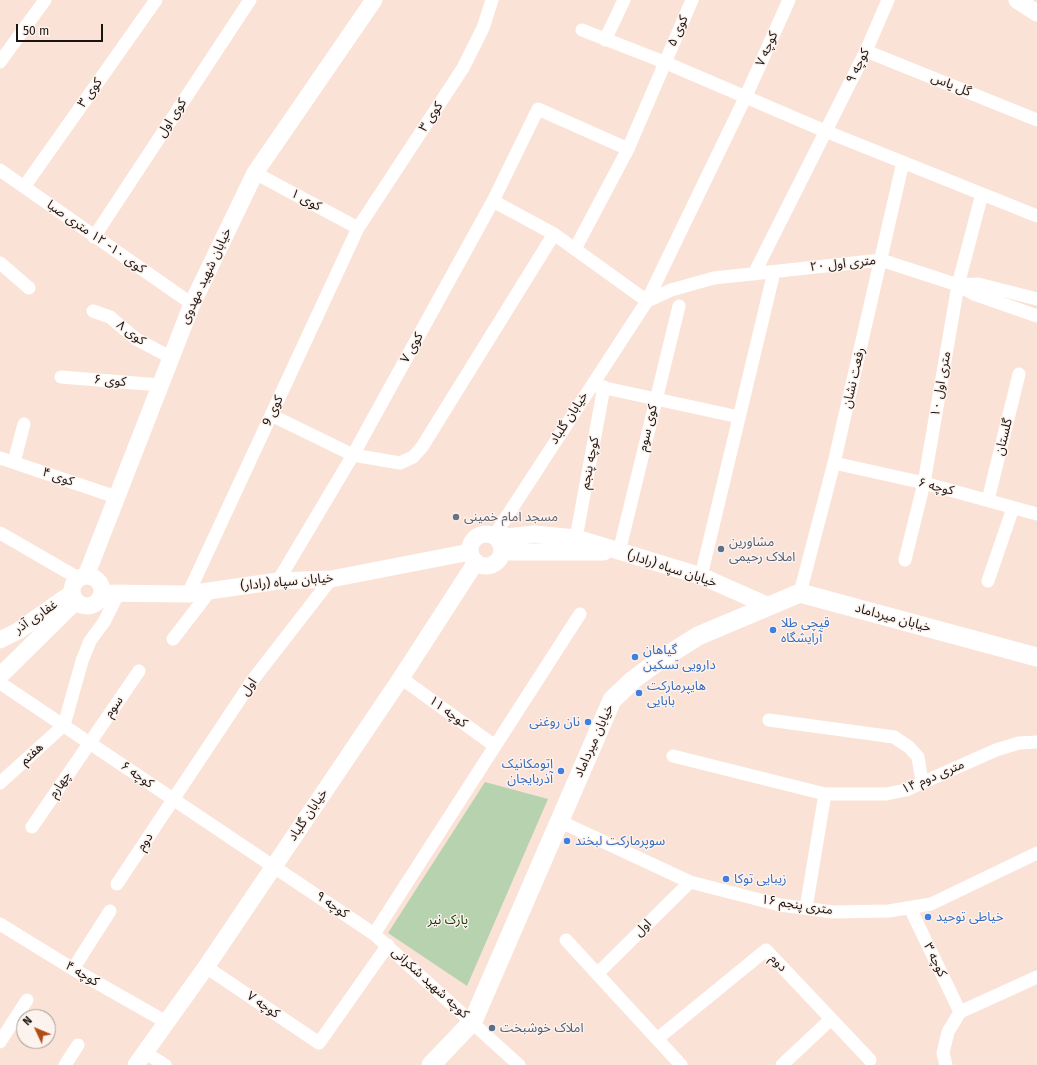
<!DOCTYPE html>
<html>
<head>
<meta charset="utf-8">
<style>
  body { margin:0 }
  #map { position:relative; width:1037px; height:1065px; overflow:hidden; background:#fbe2d6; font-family:"Fira Sans",sans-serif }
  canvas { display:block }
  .north { position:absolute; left:16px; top:1009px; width:40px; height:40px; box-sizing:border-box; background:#fdf3ee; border:1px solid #a39a95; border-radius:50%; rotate:314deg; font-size:11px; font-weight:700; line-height:16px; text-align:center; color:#1c1410 }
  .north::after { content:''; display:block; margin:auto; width:14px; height:18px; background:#b04d15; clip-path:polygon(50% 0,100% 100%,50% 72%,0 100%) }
  .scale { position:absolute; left:16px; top:24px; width:87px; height:18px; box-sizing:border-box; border:2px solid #1c1410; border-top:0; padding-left:5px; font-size:12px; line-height:14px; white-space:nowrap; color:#1c1410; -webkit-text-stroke:3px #fdf3ee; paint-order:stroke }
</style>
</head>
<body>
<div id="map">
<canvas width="1037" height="1065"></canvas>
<div class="north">N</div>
<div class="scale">50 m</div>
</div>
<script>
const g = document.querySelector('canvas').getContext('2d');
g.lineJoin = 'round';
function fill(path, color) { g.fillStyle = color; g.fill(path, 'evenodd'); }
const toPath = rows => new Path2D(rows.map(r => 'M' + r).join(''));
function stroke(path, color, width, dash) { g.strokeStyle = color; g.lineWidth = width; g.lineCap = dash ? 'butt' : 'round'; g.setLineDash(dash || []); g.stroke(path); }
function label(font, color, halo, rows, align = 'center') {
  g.font = font + ' "Fira Sans","Noto Sans Arabic",sans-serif'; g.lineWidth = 3; g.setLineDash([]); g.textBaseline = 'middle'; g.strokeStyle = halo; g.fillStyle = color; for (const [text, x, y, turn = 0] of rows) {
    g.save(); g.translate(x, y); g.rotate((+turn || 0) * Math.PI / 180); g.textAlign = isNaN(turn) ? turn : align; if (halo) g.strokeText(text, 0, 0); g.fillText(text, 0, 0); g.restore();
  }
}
fill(toPath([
  [485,782,548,799,467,986,388,933]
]), '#b7d2af');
stroke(toPath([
  [582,30,664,62,825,131,1037,216],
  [605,40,624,0],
  [866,51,1037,120],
  [0,62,45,0],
  [0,170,192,304],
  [255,173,358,228],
  [24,187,156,0],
  [493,201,554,234,647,301],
  [94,237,250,0],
  [575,249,628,149,692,0],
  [0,263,29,288],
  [754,274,866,51,888,0],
  [958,285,974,294,1037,316],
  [647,301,671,290,714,278,881,260,958,285,978,284,1037,299],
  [93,311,110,317,136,339,170,357],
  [61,377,160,385],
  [596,386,739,417],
  [271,415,353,455,400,463,413,457,422,447,554,234],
  [0,458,116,497],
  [14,462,24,424],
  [834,463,924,483,1037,514],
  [988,500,1019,374],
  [0,533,78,578],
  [494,536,647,301,745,98,789,0],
  [576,538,604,387],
  [619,552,679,306],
  [905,560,924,483,958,285,982,194],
  [701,576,774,272],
  [278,581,353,455,493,201,538,109,628,149],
  [988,581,1013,508],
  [800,593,834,463,903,162],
  [188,594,358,228,463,68,483,28,492,0],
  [173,639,210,591],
  [401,678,495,746],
  [0,683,374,934,519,1065],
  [769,720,894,737,909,747,918,757,922,782],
  [673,756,825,794,886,794,906,790,996,750,1019,743,1037,742],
  [0,783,64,725,82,661,90,641,104,622,118,594],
  [559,821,690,882,780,905,833,912,889,911,931,904,1037,853],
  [32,827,139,671],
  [117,884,252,681,331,579],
  [806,908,825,794],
  [910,908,960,1012],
  [0,924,73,969,166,1022],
  [374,934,580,614],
  [566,940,681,1065],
  [206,967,319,1043,388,945],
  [73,969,110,911],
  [597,974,690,882],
  [657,1039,766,950,870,1060],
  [0,1042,27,1000],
  [144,1052,165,1065],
  [65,1065,78,1045],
  [782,1065,831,1019],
  [946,1065,943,1053,948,1032,960,1012,1037,977]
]), '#fff', 13);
stroke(toPath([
  [1017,0,1037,13],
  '470 550a16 16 0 1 1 32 0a16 16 0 1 1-32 0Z',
  [497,538,534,534,576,538,701,576,769,606],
  [502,552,604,552],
  [86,576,192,304,255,173,374,0],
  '72 591a15 15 0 1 1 30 0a15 15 0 1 1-30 0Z',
  [102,593,188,594,278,581,331,579,470,552],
  [0,640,18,631,72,593],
  [0,676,76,601],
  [136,1065,206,967,401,678,476,562]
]), '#fff', 17);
stroke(toPath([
  [431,1065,473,1021,612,700,633,680,657,662,698,636,800,593,1037,657]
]), '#fff', 19);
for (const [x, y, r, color] of [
  [456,517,4,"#6b7280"],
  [721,549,4,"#5c6f8a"],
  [773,630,4,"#3f7fe0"],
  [635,657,4,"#3f7fe0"],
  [639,693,4,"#3f7fe0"],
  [588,722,4,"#3f7fe0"],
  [561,771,4,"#3f7fe0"],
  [567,841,4,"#3f7fe0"],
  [726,879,4,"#3f7fe0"],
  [928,917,4,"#3f7fe0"],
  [492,1028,4,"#5c6f8a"]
]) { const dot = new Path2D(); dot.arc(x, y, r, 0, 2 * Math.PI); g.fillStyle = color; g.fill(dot); stroke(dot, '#fdf3ee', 1.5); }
label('13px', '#1c1410', '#fdf3ee', [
  ["کوی ۵",678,31,-66],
  ["کوچه ۷",767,49,-66],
  ["کوچه ۹",858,66,-64],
  ["گل یاس",951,85,22],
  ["کوی ۳",90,93,-55],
  ["کوی ۳",431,117,-57],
  ["کوی اول",172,118,-57],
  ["کوی ۱",306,200,28],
  ["کوی ۱۰- ۱۲ متری صبا",96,237,35],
  ["۲۰ متری اول",843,264,-6],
  ["خیابان شهید مهدوی",206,276,-65],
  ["کوی ۸",131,333,36],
  ["کوی ۷",412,348,-61],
  ["رفعت نشان",854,378,-77],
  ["کوی ۶",110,381,5],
  ["۱۰ متری اول",941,384,-80],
  ["کوی 9",273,411,-65],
  ["خیابان گلباد",569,418,-57],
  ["کوی سوم",648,428,-77],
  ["گلستان",1004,437,-76],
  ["کوچه پنجم",590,463,-79],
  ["کوی ۴",58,477,19],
  ["کوچه ۶",936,487,14],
  ["خیابان سپاه (رادار)",672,569,18],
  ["خیابان سپاه (رادار)",287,582,-5],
  ["غفاری آذر",36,617,-34],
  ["خیابان میرداماد",893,618,15],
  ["اول",249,687,-55],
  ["سوم",114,707,-55],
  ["کوچه ۱۱",448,712,36],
  ["خیابان میرداماد",594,741,-66],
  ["هفتم",32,754,-42],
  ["کوچه ۶",137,775,34],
  ["۱۴ متری دوم",933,777,-23],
  ["چهارم",60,785,-56],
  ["خیابان گلباد",308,815,-56],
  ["دوم",145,842,-56],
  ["کوچه ۹",332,905,34],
  ["۱۶ متری پنجم",797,905,9],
  ["اول",643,928,-45],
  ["کوچه ۳",935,960,64],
  ["دوم",778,963,46],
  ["کوچه ۴",82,974,30],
  ["کوچه شهید شکرانی",430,983,42],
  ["کوچه ۷",263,1005,34]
]);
label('13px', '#5b616d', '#fdf3ee', [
  ["مسجد امام خمینی",464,517]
], 'left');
label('13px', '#4e5e75', '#fdf3ee', [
  ["مشاورین",729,542],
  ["املاک رحیمی",729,557],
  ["املاک خوشبخت",500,1028]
], 'left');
label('13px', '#366cbe', '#fdf3ee', [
  ["قیچی طلا",781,623],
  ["آرایشگاه",781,638],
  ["گیاهان",643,650],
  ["دارویی تسکین",643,665],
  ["هایپرمارکت",647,686],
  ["بابایی",647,701],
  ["نان روغنی",580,722,"right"],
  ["اتومکانیک",553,764,"right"],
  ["آذربایجان",553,779,"right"],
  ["سوپرمارکت لبخند",575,841],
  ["زیبایی توکا",734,879],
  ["خیاطی توحید",936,917]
], 'left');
label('13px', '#133207', '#fdf3ee', [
  ["پارک نیر",448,920]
]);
</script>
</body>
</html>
